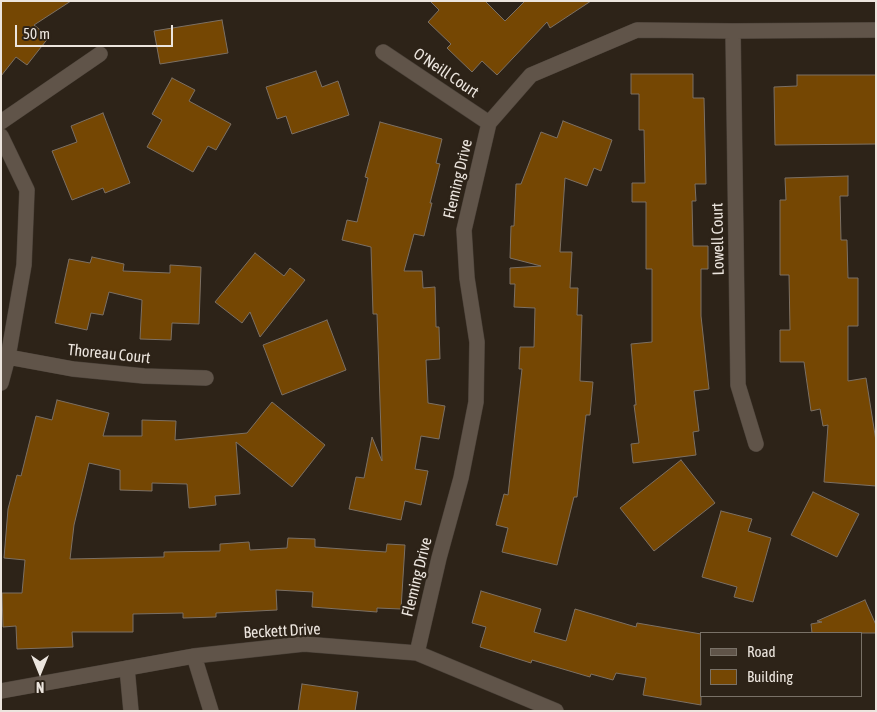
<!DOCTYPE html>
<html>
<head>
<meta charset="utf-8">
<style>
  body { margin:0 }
  #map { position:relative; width:877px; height:712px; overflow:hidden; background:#2d2318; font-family:"Asap Condensed",sans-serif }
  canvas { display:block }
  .frame { position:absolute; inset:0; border:2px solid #ece5de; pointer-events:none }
  .legend { position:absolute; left:700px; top:632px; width:162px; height:65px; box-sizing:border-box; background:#2d2318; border:1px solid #797167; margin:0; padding:6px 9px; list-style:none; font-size:15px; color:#ece5de }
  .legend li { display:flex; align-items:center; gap:10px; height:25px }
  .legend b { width:25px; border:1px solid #797167 }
  .north { position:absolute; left:15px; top:647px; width:50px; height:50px; -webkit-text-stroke:4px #2d2318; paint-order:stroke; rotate:180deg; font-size:14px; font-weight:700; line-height:20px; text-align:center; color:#ece5de }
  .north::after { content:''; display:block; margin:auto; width:18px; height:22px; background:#ece5de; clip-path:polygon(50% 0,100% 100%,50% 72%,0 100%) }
  .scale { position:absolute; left:15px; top:25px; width:158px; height:22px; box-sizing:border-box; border:2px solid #ece5de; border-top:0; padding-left:6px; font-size:15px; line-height:18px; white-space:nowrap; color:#ece5de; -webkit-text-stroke:4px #2d2318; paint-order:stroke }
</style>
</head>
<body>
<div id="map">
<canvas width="877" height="712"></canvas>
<div class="frame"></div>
<ul class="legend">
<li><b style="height:6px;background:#605449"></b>Road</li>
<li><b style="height:14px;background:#754703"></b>Building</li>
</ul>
<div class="north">N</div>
<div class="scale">50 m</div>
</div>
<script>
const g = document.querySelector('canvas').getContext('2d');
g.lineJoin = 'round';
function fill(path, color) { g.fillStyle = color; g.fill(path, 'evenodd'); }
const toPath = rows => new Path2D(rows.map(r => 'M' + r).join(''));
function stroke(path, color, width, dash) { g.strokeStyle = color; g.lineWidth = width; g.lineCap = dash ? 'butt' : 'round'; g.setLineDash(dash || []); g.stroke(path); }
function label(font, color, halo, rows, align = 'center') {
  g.font = font + ' "Asap Condensed",sans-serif'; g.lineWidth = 4.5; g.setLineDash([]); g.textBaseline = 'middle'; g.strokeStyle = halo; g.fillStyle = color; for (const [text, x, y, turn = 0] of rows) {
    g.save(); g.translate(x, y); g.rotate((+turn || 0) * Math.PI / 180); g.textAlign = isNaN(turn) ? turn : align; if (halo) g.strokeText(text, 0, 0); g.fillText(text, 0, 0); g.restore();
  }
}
const building = toPath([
  [1,1,71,1,34,25,49,37,27,65,16,57,1,76,1,1],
  [430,1,485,1,505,21,525,1,591,1,550,28,547,22,497,75,482,61,472,72,447,48,451,44,428,22,439,10,430,1],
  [222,20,228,53,160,64,154,31,222,20],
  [316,71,322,87,338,81,349,115,292,134,286,116,277,119,266,87,316,71],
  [631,74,693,74,693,98,704,98,706,184,695,184,696,201,692,201,693,246,708,246,708,269,701,269,701,316,709,389,694,391,699,431,693,432,696,455,633,463,631,444,639,443,634,405,636,405,631,344,652,342,652,269,646,269,646,202,632,202,632,183,645,183,644,130,639,130,639,94,631,94,631,74],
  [797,75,876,75,876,144,775,145,774,87,797,86,797,75],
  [172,78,195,90,189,101,231,124,216,150,208,146,193,172,147,147,162,120,152,114,172,78],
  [103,113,130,183,105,193,103,188,72,200,52,151,77,142,71,126,103,113],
  [563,121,612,140,601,171,594,168,587,186,565,178,560,252,572,252,570,288,578,288,577,315,582,315,580,381,593,382,590,415,586,415,577,497,574,497,557,565,502,552,508,528,496,525,504,494,508,495,522,369,519,369,520,347,534,347,535,308,514,307,515,284,510,284,510,268,541,266,510,258,511,226,514,226,516,184,521,184,541,132,557,138,563,121],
  [380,122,442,139,436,163,440,164,430,203,432,203,424,236,414,234,404,271,422,271,423,288,435,287,436,327,439,327,440,359,426,360,428,403,445,406,439,439,421,436,415,469,428,471,421,505,405,501,401,520,349,509,356,477,364,478,372,437,382,461,377,314,373,314,371,247,342,240,347,220,357,222,368,178,365,177,380,122],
  [848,176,848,196,840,196,841,240,847,240,848,278,858,278,858,326,848,326,848,381,866,378,876,441,876,486,824,482,828,425,823,426,820,409,811,411,804,362,780,362,780,330,790,330,789,275,780,275,780,200,786,200,785,178,848,176],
  [255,253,284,276,290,268,305,280,260,337,250,312,242,323,215,302,255,253],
  [92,257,124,264,123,271,170,273,170,265,201,267,199,324,172,323,171,340,140,339,142,300,109,292,103,315,91,313,87,330,55,323,69,259,90,263,92,257],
  [327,320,346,370,282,395,263,345,327,320],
  [57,400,109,413,103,436,142,436,142,420,176,421,175,440,247,433,272,402,325,445,292,487,236,442,240,494,215,496,216,505,189,508,187,484,152,483,152,491,120,490,120,470,89,463,74,525,70,559,164,557,164,552,220,551,220,544,249,542,250,550,287,548,288,538,315,539,315,547,386,552,387,544,405,545,401,609,377,608,377,612,312,607,313,592,276,590,277,610,216,613,216,617,183,618,183,613,133,614,133,632,72,632,73,647,17,649,16,626,3,627,2,593,22,593,25,560,4,558,8,509,17,475,21,476,36,416,52,420,57,400],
  [681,460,715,503,654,551,620,508,681,460],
  [813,492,859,514,837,557,791,535,813,492],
  [721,511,752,519,748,531,771,538,753,602,734,597,737,587,702,577,721,511],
  [481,591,541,609,534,632,566,641,575,609,636,627,637,623,701,634,701,705,643,695,646,678,616,673,613,680,591,674,590,677,532,660,531,663,480,647,486,627,472,623,481,591],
  [865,600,876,625,876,633,812,633,811,624,822,622,817,621,865,600],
  [302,684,358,692,355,711,298,711,302,684]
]);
fill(building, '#754703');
stroke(building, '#7c7064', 1);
const minor = toPath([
  [733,31,738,385,756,444],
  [383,52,489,123],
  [1,122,100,54],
  [1,136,27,190,24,265,8,357,1,383],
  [8,357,73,369,144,376,206,378],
  [417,653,439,558,461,478,476,402,477,342,467,278,464,230,489,123,531,75,637,30,733,31,876,30],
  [194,656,211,711],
  [127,668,131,711],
  [1,691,194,656,304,644,417,653,556,711]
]);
stroke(minor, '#494038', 16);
stroke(minor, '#605449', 15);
label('16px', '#ece5de', '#2d2318', [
  ["O'Neill Court",446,73,34],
  ["Fleming Drive",458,179,-77],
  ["Lowell Court",718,239,-91],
  ["Thoreau Court",109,354,6],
  ["Fleming Drive",417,577,-76],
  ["Beckett Drive",282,631,-3]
]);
</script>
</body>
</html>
